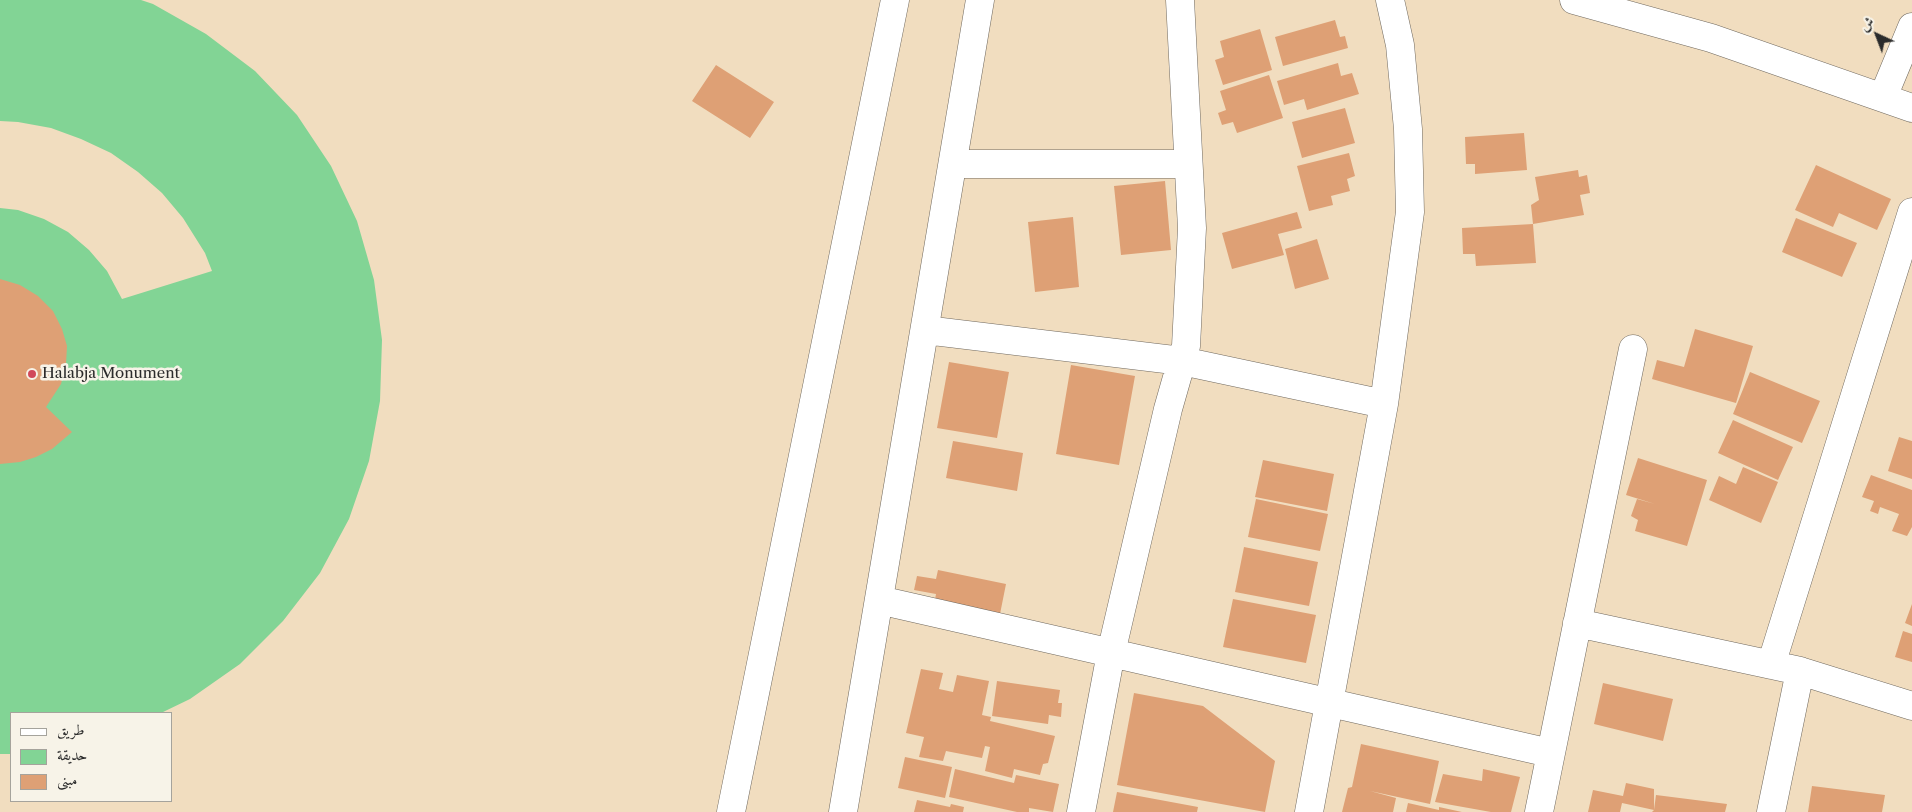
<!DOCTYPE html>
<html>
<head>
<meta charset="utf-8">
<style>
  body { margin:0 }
  #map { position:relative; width:1912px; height:812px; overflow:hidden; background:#f1ddbf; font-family:"Libre Caslon Text",Amiri,serif }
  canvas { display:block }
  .legend { position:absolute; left:10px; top:712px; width:162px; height:90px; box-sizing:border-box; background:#f7f3e8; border:1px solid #a5a39c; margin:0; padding:6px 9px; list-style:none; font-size:15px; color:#2b2b2b }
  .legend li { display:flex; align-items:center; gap:10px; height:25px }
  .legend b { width:25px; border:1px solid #a5a39c }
  .north { position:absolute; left:1852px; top:10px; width:50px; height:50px; -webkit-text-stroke:4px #f7f3e8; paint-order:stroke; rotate:317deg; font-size:14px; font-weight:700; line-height:20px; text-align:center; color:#2b2b2b }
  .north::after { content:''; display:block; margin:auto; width:18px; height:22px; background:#2b2b2b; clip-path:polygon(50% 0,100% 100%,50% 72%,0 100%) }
</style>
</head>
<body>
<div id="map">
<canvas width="1912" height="812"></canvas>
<ul class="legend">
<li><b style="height:6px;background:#fff"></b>طريق</li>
<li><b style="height:14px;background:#82d495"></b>حديقة</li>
<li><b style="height:14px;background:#dea075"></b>مبنى</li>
</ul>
<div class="north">ش</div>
</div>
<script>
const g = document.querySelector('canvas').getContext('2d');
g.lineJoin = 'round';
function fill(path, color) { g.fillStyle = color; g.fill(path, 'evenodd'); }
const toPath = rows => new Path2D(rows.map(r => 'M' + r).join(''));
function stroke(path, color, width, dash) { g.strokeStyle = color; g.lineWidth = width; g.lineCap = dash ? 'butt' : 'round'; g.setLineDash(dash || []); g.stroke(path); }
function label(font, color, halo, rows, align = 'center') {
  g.font = font + ' "Libre Caslon Text",serif'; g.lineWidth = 5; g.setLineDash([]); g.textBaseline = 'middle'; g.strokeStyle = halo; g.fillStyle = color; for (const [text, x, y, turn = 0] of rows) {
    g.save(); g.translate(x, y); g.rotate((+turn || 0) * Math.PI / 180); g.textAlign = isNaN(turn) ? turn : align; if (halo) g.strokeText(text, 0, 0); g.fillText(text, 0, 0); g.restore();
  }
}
fill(toPath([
  [0,0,141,0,153,4,206,34,255,71,297,115,331,166,357,221,374,280,382,340,380,401,369,461,349,519,320,573,283,621,240,664,190,699,161,713,11,713,11,754,0,754,0,208,18,210,44,219,68,232,89,250,107,271,122,299,212,271,205,253,183,218,162,193,138,172,111,153,81,139,51,128,18,122,0,121]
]), '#82d495');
fill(toPath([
  [1335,20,1340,37,1345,36,1348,48,1283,66,1275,37],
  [1260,29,1272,70,1223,85,1215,60,1224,57,1220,41],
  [1338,63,1341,76,1352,73,1359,94,1307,110,1304,99,1284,105,1277,81],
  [716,65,774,102,750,138,692,101],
  [1269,75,1283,118,1237,133,1233,122,1222,125,1218,113,1226,110,1220,91],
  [1345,108,1355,143,1302,158,1292,122],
  [1524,133,1527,170,1475,174,1475,164,1466,164,1465,137],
  [1349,153,1355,176,1347,179,1350,191,1331,196,1333,205,1309,211,1297,166],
  [1816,165,1891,199,1877,230,1839,213,1833,227,1795,210],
  [1578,170,1579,177,1587,175,1590,193,1580,195,1584,215,1533,224,1531,205,1539,200,1535,177],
  [1165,181,1171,250,1121,255,1114,186],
  [1297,212,1302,228,1278,234,1284,255,1232,269,1222,233],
  [1073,217,1079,287,1035,292,1028,222],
  [1796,218,1857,243,1842,277,1782,252],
  [1533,224,1536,263,1476,266,1475,254,1463,254,1462,228],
  [1317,239,1329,279,1295,289,1285,249],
  [0,279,20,285,38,296,53,311,62,329,67,346,66,364,61,384,46,407,72,432,52,449,36,457,20,462,0,464],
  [1695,329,1753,346,1736,403,1652,379,1657,360,1684,367],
  [949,362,1009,372,997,438,937,428],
  [1071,365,1135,376,1119,465,1056,454],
  [1750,372,1820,401,1802,443,1733,414],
  [1733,420,1793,447,1778,480,1718,453],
  [1899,437,1912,441,1912,479,1888,471],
  [953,441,1023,453,1017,491,946,478],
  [1638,458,1707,480,1687,546,1635,531,1638,520,1631,516,1637,499,1655,504,1626,495],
  [1263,460,1334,474,1327,511,1255,497],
  [1743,467,1778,482,1761,523,1709,500,1719,476,1736,484],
  [1871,475,1912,490,1912,527,1907,536,1892,531,1899,514,1880,507,1878,514,1870,511,1874,501,1862,497],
  [1256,499,1328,514,1320,551,1248,537],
  [1244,547,1318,562,1309,606,1235,592],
  [938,570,1006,584,999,619,934,605,936,594,914,590,917,576,936,579],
  [1233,599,1316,615,1306,663,1223,647],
  [1912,604,1912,626,1905,623],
  [1903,631,1912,634,1912,662,1895,657],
  [921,669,943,673,939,689,953,692,957,675,989,681,982,715,991,717,990,721,1055,736,1048,763,1043,764,1040,775,1014,769,1012,778,985,771,990,747,985,746,982,758,946,751,943,761,919,757,924,737,906,733],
  [997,681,1060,690,1058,703,1062,703,1061,717,1049,715,1048,724,992,716],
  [1603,683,1673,699,1663,741,1594,724],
  [1134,693,1203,706,1275,761,1265,812,1117,785],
  [1361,744,1439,761,1430,804,1370,791,1396,798,1393,812,1342,812,1348,788,1352,787],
  [905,757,952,767,945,798,898,788],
  [955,769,1014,783,1016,775,1059,784,1053,812,1029,808,1029,812,1017,812,949,797],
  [1483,769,1520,777,1511,812,1491,812,1435,802,1443,774,1482,781],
  [1626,783,1654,789,1654,810,1656,795,1727,804,1725,812,1652,812,1654,810,1622,803,1620,812,1588,812,1593,790,1623,796],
  [1812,786,1885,795,1882,812,1808,812],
  [1117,792,1198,807,1197,812,1113,812],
  [917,800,950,807,951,804,964,807,963,812,914,812],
  [1408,803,1439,810,1439,807,1462,812,1406,812]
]), '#dea075');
const minor = toPath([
  [1574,0,1711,38,1912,108],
  [1883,97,1912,27],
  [953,164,1188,164],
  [925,330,1182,361,1384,404],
  [879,600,1550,753],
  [1577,623,1800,671,1912,706],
  [1771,665,1912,212],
  [731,812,895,0],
  [843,812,980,0],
  [1081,812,1111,653,1168,409,1186,346,1192,228,1180,0],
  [1309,812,1384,404,1410,212,1408,129,1400,45,1390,0],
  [1539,812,1633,349],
  [1771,812,1800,671]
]);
stroke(minor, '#70695f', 29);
stroke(minor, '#fff', 28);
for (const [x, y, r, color] of [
  [32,374,5,"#d1495b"]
]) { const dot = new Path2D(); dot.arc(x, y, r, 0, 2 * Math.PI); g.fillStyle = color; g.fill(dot); stroke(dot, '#f7f3e8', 2); }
label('15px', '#2b2b2b', '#f7f3e8', [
  ["Halabja Monument",42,374]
], 'left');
</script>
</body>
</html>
